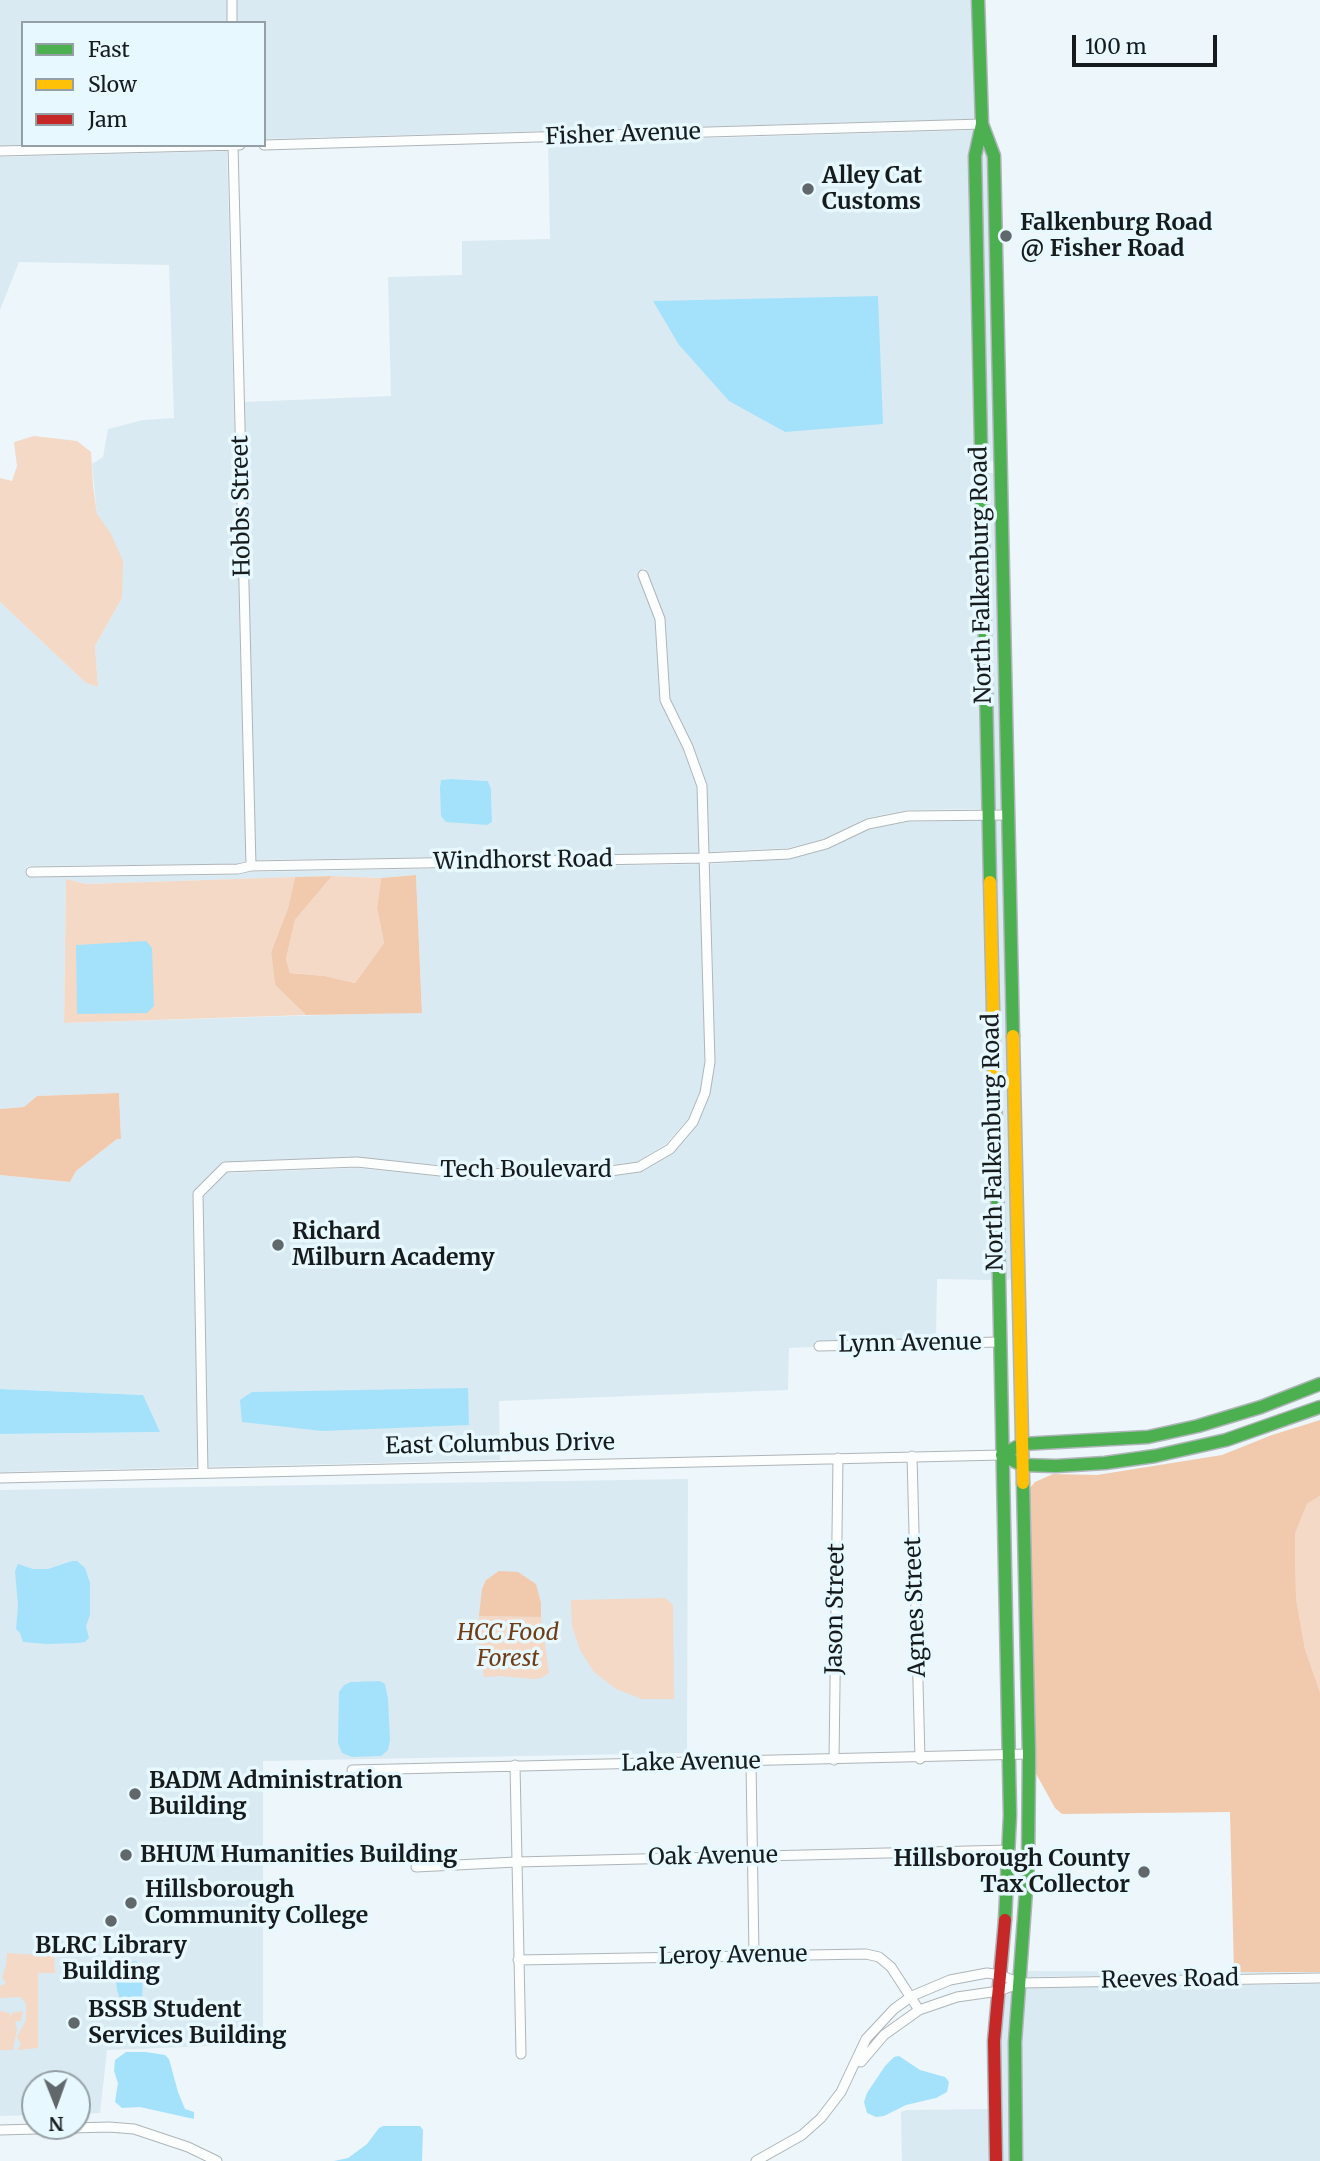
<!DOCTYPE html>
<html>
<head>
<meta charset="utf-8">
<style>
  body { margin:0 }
  #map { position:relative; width:1320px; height:2161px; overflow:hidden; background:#edf6fa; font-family:Merriweather,serif }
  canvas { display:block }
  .legend { position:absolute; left:21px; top:21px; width:245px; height:126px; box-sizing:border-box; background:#e8f8ff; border:2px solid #94a0a5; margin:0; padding:9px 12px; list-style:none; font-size:21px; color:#161c1e }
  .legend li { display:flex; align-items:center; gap:14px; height:35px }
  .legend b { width:35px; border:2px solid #94a0a5 }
  .north { position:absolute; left:21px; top:2070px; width:70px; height:70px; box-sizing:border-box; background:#e8f8ff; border:2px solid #94a0a5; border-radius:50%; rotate:179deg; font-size:19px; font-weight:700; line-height:28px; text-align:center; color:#161c1e }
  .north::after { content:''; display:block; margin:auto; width:24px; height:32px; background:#61686b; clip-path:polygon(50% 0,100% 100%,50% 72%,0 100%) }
  .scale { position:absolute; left:1072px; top:35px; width:145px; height:32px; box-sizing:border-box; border:4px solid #161c1e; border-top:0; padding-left:9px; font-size:21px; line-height:24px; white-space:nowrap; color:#161c1e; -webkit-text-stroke:5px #e8f8ff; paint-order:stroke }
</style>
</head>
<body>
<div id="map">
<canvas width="1320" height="2161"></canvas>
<ul class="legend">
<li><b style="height:9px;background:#4caf50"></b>Fast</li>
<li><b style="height:9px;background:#ffc107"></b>Slow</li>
<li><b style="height:9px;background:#c62828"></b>Jam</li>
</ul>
<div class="north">N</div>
<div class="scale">100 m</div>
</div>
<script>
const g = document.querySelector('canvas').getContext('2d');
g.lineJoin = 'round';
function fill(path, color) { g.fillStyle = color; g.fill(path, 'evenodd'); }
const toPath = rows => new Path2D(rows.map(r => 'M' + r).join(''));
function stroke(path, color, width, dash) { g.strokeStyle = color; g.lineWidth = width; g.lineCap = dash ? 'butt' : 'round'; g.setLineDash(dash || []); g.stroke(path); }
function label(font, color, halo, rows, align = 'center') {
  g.font = font + ' Merriweather,serif'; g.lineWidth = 7; g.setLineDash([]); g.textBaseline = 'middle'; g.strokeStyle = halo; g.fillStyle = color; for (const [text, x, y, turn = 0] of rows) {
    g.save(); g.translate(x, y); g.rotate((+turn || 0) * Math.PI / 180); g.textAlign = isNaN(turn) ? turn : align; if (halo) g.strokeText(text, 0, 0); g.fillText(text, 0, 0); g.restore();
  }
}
fill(toPath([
  [0,0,227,0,227,23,23,23,23,145,0,146],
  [237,0,973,0,977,119,264,139,264,23,237,23],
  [975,130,985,809,907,810,867,818,824,839,788,848,709,852,707,784,692,744,670,699,665,619,645,568,637,573,655,620,660,701,683,749,697,787,699,853,256,860,244,402,391,396,388,277,462,275,462,241,550,239,548,143],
  [679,345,785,432,729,400],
  [451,779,488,781,491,789,492,822,487,825,441,816,441,780],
  [983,142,989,157,995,461,987,461,980,157],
  [227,151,246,861,237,864,27,866,27,877,238,875,251,872,700,864,705,1061,700,1091,689,1118,666,1144,637,1162,602,1166,468,1168,356,1157,221,1163,193,1195,198,1467,0,1472,0,1434,159,1432,142,1395,0,1389,0,1175,70,1182,76,1171,117,1139,121,1138,119,1093,37,1096,24,1107,0,1109,0,602,86,683,98,687,95,646,122,598,110,532,97,515,92,464,103,457,108,429,143,420,174,418,169,265,19,262,0,310,0,157],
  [416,875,422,1012,64,1023,66,879,86,884,332,876,381,878],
  [987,473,996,473,1003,809,995,809],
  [985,820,994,1280,937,1279,936,1338,814,1341,814,1347,789,1348,788,1390,499,1401,500,1460,208,1467,203,1197,227,1173,356,1168,467,1179,603,1177,639,1173,672,1154,697,1124,710,1094,715,1063,710,864,790,859,828,849,869,829,908,822],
  [995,820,1003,821,1013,1279,1004,1280],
  [688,1479,687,1753,263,1761,263,2044,107,2050,100,2113,77,2114,77,2084,35,2084,35,2115,0,2116,0,1490],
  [1025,1971,1320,1972,1025,1977],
  [1320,1984,1320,2161,1021,2161,1020,2042,1024,1988],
  [1014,1991,1011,2161,1001,2161,999,2041,1006,1995],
  [990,2109,990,2161,902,2161,901,2112,907,2110]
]), '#daeaf2');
fill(toPath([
  [34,436,77,441,91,452,93,486,97,514,110,532,123,561,122,598,95,646,98,687,86,683,0,602,0,478,12,481,17,466,14,442],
  [332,876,381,878,377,908,384,943,355,983,325,976,290,973,286,959,295,920],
  [295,877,288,908,271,952,275,985,306,1015,64,1023,66,879,86,884],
  [1320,1496,1320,1692,1305,1649,1296,1598,1295,1534,1307,1504],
  [665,1598,673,1605,674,1699,642,1699,616,1689,594,1672,580,1650,572,1626,571,1600],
  [479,1616,541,1617,549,1673,541,1678,533,1679,500,1676,484,1677,478,1643],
  [7,1953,54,1956,55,1973,38,1973,38,2048,17,2050,21,2044,17,2037,26,2020,26,2004,21,1997,0,1998,0,1986,5,1984,5,1981,2,1977,6,1966],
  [0,2011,9,2013,11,2016,12,2013,23,2011,21,2021,16,2021,15,2024,17,2029,13,2050,0,2050]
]), '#f4d9c6');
fill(toPath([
  [416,875,422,1013,306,1015,275,985,271,952,288,908,295,877,332,876,295,920,286,959,290,973,325,976,355,983,384,943,377,908,381,878],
  [119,1093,121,1139,117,1139,76,1171,70,1182,0,1175,0,1109,24,1107,37,1096],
  [1320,1420,1320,1496,1307,1504,1295,1534,1296,1598,1305,1649,1320,1692,1320,1972,1234,1972,1230,1812,1062,1814,1055,1808,1034,1770,1028,1490,1035,1482,1053,1474,1097,1475,1222,1455,1272,1435],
  [499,1571,518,1572,536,1584,541,1603,541,1617,479,1616,482,1589,486,1580]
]), '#f1caae');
fill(toPath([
  [878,296,883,424,785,432,729,401,679,345,653,301],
  [451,779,488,781,491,789,492,822,487,825,446,822,441,816,440,788,441,780],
  [146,941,152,948,154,1006,147,1013,77,1014,76,945],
  [468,1388,469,1425,322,1431,242,1422,240,1400,252,1392],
  [0,1389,143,1395,160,1432,0,1434],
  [72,1561,77,1561,85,1568,90,1583,90,1615,86,1626,89,1638,85,1642,77,1643,47,1644,23,1642,20,1633,16,1629,18,1605,15,1571,18,1564,33,1569,48,1569],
  [380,1681,385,1684,388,1699,390,1740,388,1750,381,1756,352,1757,342,1753,338,1743,339,1692,344,1685,351,1682],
  [136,1961,143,1968,142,2006,137,2012,130,2013,124,2010,117,1990,114,1964,117,1962],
  [126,2052,146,2052,165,2055,169,2059,178,2092,185,2109,194,2112,194,2119,140,2107,122,2108,115,2102,118,2083,114,2071,115,2060],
  [899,2056,920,2070,945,2077,949,2082,947,2092,936,2098,906,2105,884,2116,876,2117,867,2113,864,2102,867,2093,885,2066,894,2057],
  [383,2126,420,2126,423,2130,422,2161,334,2161,348,2158,367,2144,379,2128]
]), '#a4e2fb');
const street = toPath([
  [232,0,232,23],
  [233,145,251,866],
  [264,145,982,124],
  [0,151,240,145],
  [31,872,238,869,251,866,705,858,789,854,826,844,868,824,908,816,1008,815],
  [819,1346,1000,1342],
  [912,1456,920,1759],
  [203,1473,198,1194,225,1167,357,1162,468,1174,603,1172,639,1167,670,1149,693,1122,705,1093,710,1062,702,786,688,747,665,700,660,619,643,575],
  [0,1478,1002,1455],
  [834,1760,838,1458],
  [751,1762,754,1956],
  [515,1765,521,2054],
  [352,1770,1029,1754],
  [416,1867,516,1862,1010,1850],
  [518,1960,866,1954,879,1957,891,1967,919,2010],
  [861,2062,884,2035,919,2010,957,1997,999,1991,1020,1983],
  [0,2130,109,2127,134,2129,188,2147,217,2161],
  [756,2161,802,2135,821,2118,841,2092,866,2039,894,2009,912,1996,950,1980,987,1973,1000,1975,1020,1983,1320,1978]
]);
const fast = toPath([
  [978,0,982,124,975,156,990,882],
  [982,124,994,156,1013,1036],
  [997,1179,1010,1815,1005,1920],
  [1002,1455,1022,1444,1148,1437,1198,1426,1261,1407,1320,1384],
  [1002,1455,1022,1465,1056,1466,1105,1463,1155,1456,1226,1440,1320,1407],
  [1016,2161,1015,2042,1028,1863,1029,1754,1023,1483]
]);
const slow = toPath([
  [990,882,997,1179],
  [1013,1036,1023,1483]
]);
const jam = toPath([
  [996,2161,994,2041,1005,1920]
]);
stroke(street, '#aeb5b8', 11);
stroke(fast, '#aeb5b8', 15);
stroke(slow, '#aeb5b8', 15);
stroke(jam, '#aeb5b8', 15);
stroke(street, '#fcfefe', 9);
stroke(fast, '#4caf50', 12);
stroke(slow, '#ffc107', 12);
stroke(jam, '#c62828', 12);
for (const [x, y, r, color] of [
  [808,189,7,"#61686b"],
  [1006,236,7,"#61686b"],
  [278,1245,7,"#61686b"],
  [135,1794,7,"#61686b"],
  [126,1855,7,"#61686b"],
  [1144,1872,7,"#61686b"],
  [131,1903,7,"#61686b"],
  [111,1921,7,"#61686b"],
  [74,2023,7,"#61686b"]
]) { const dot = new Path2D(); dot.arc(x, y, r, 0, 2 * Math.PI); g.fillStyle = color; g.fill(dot); stroke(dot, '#e8f8ff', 2.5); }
label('23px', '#161c1e', '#e8f8ff', [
  ["Fisher Avenue",623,135,-2],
  ["Hobbs Street",242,506,-91],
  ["North Falkenburg Road",982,575,-91],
  ["Windhorst Road",523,861,-1],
  ["North Falkenburg Road",994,1142,-91],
  ["Tech Boulevard",526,1170],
  ["Lynn Avenue",910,1344,-1],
  ["East Columbus Drive",500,1445,-1],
  ["Agnes Street",916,1607,-92],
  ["Jason Street",836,1609,-89],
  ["Lake Avenue",691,1763,-1],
  ["Oak Avenue",713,1857,-1],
  ["Leroy Avenue",733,1956,-1],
  ["Reeves Road",1170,1980,-1]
]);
label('bold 23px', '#161c1e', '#e8f8ff', [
  ["Alley Cat",822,176],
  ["Customs",822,202],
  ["Falkenburg Road",1020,223],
  ["@ Fisher Road",1020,249],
  ["Richard",292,1232],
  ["Milburn Academy",292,1258],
  ["BADM Administration",149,1781],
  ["Building",149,1807],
  ["BHUM Humanities Building",140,1855],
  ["Hillsborough County",1130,1859,"right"],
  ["Tax Collector",1130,1885,"right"],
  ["Hillsborough",145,1890],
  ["Community College",145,1916],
  ["BLRC Library",111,1946,"center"],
  ["Building",111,1972,"center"],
  ["BSSB Student",88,2010],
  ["Services Building",88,2036]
], 'left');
label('italic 23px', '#703d15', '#e8f8ff', [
  ["HCC Food",508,1633],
  ["Forest",508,1659]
]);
</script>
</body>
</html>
